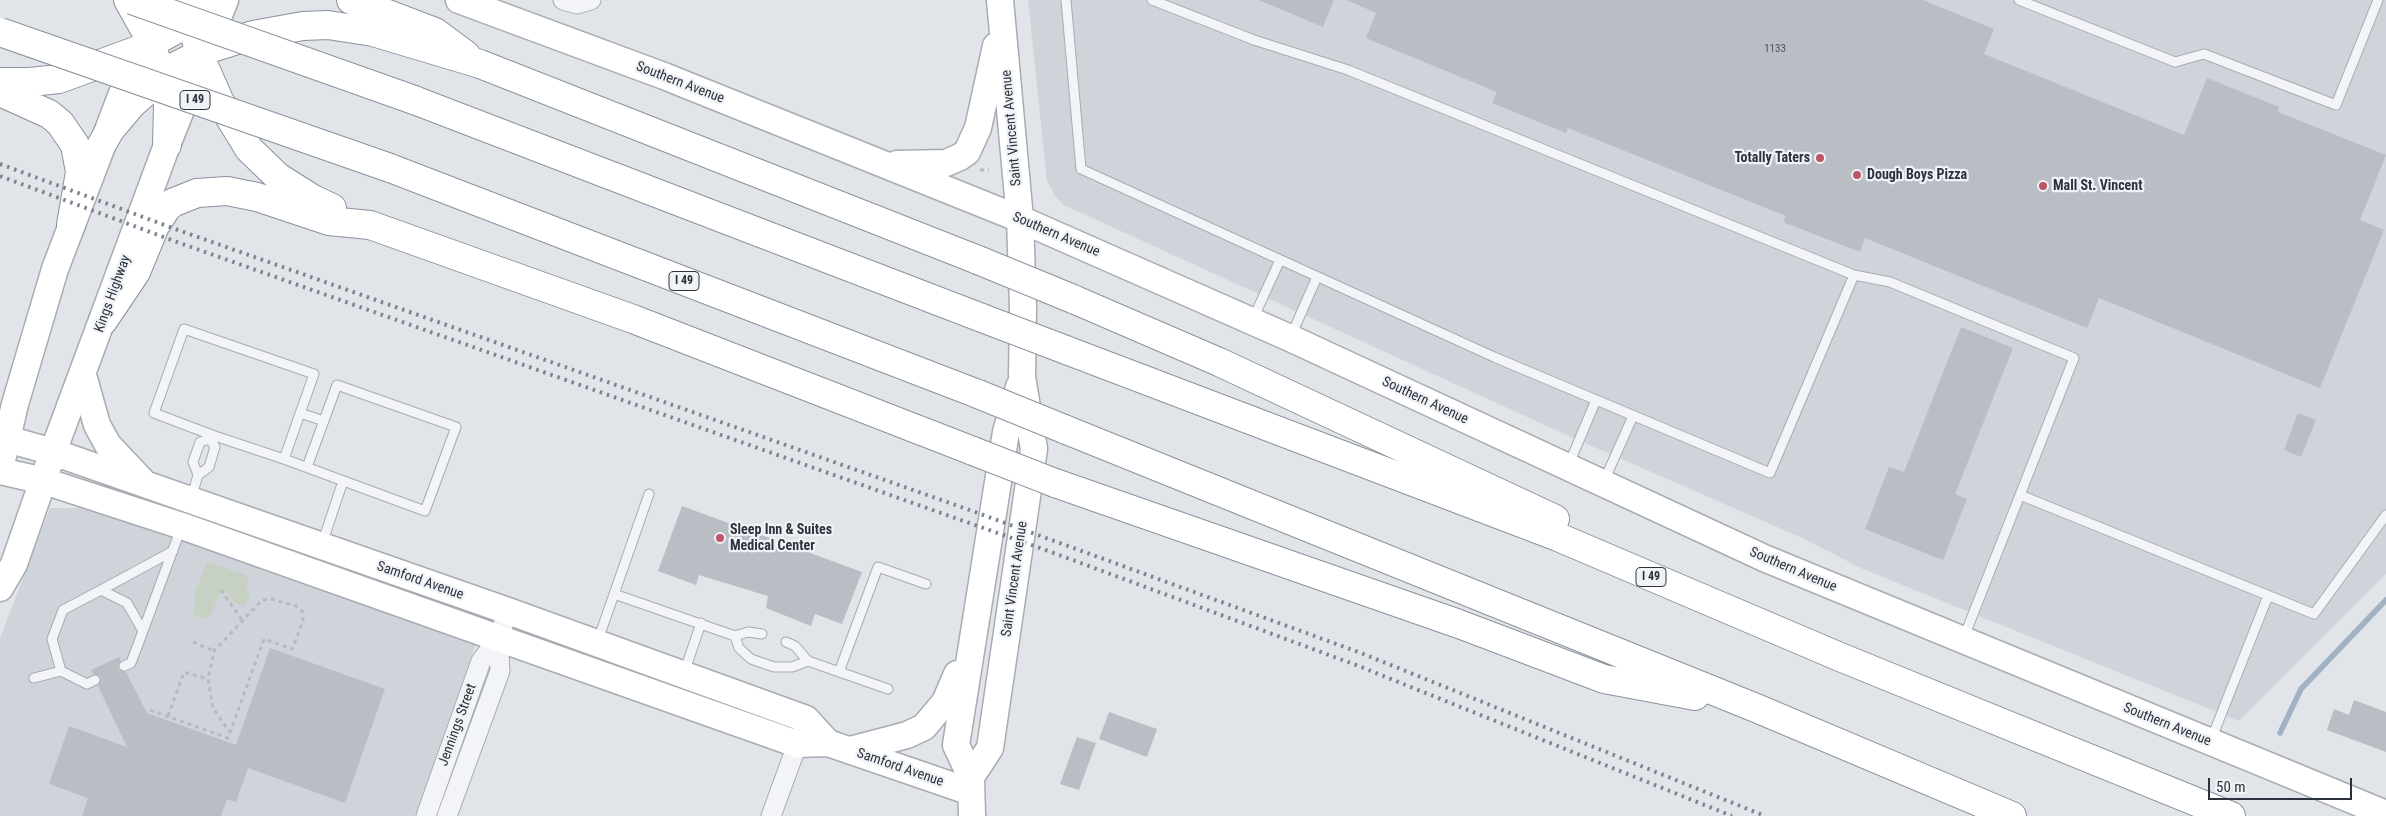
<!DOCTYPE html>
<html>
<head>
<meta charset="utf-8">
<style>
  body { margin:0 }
  #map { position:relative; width:2386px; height:816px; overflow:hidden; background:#e1e4e8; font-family:"Roboto Condensed",sans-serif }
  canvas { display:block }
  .scale { position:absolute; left:2208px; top:778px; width:144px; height:22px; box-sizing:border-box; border:2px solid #2b323e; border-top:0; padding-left:6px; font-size:15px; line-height:18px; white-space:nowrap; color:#2b323e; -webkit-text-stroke:4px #f0f3f6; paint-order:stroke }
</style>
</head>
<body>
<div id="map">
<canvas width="2386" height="816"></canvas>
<div class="scale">50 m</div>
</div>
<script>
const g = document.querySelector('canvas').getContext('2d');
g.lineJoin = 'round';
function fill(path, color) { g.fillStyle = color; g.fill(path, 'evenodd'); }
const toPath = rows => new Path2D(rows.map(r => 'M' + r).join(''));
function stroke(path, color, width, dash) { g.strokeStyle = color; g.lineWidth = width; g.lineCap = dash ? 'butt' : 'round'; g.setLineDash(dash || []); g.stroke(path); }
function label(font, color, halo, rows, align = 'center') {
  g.font = font + ' "Roboto Condensed",sans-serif'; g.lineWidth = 4.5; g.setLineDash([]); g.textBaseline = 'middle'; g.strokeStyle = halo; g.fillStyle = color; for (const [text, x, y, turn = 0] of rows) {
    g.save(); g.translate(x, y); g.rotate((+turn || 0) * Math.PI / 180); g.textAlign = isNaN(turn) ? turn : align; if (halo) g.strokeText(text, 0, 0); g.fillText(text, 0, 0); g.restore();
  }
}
fill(toPath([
  [1028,0,2386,0,2386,574,2239,721,1863,569,1800,537,1560,432,1064,205,1055,196,1047,181],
  [50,508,93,508,477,641,415,816,0,816,0,638]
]), '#cfd3da');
fill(toPath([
  [207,562,246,575,248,580,246,588,250,594,245,606,235,603,228,594,221,590,211,615,204,619,195,616,193,609,196,600,194,595]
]), '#c7d1c3');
stroke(toPath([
  [2280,733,2301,689,2386,600]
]), '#a0b2c4', 5.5);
fill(toPath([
  [1259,0,1334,0,1323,27],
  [1347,0,1923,0,1994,29,1984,54,2184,135,2207,78,2279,107,2278,112,2386,155,2360,220,2384,230,2320,388,2099,298,2087,328,1865,238,1860,252,1783,222,1786,216,1568,128,1566,133,1492,103,1497,92,1366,38,1376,13],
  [1961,327,2013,348,1955,494,1967,499,1943,560,1865,529,1889,467,1904,472],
  [2298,413,2316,420,2301,457,2284,450],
  [682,506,862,572,842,624,815,614,811,626,766,608,768,596,699,575,696,585,658,571],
  [270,648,385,689,345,803,248,768,236,802,227,799,221,816,82,816,88,798,49,784,69,726,127,747,98,686,101,678,98,675,93,674,91,670,119,657,121,661,118,665,118,669,126,672,147,713,236,745],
  [2354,700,2386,712,2386,752,2327,730,2334,709,2349,715],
  [1109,712,1157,729,1147,757,1099,739],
  [1077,737,1096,743,1079,790,1060,784]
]), '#b9bdc4');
const lane = toPath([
  [1066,0,1081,169,1494,357,1770,473,1854,275],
  [1152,0,1254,40,1348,70,1854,275,1890,282,2074,358,1964,637],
  [2019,0,2175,62,2204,54,2336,105,2378,0],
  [1253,319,1280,260],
  [1291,336,1317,277],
  [300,413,324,421],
  [284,459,425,511,456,427,337,385,307,467],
  [1569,464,1596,400],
  [198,475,193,462,200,442,210,439,212,435,284,459,314,374,184,329,154,413,212,435],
  [1604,481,1633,416],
  [2020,495,2314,614,2386,515],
  [191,499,198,475,209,467,215,447,210,439],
  [322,544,343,481],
  [101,590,173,551],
  [614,594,735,636,739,648,751,659,774,667,792,667,808,661,888,689],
  [143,631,181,528],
  [735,636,748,632,762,634],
  [598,640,649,494],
  [786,642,795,646,808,661],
  [839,672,878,567,926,584],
  [684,673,701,623],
  [34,678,61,671],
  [95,680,87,684,61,671,52,639,63,610,101,590,127,603,143,631,131,663,124,666],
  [2211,740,2268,596]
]);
const street = toPath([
  [563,0,577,4,591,0],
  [426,816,481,661,498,639,508,611],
  [447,816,500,671,498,639],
  [771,816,801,734]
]);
const secondary = toPath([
  [459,0,664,76,1020,219,1290,338,1764,558,2386,814],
  [897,164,946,163,960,157,967,152,978,128,996,46],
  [83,375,97,425,108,445,142,481],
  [7,439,53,452,508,611,806,719,828,743],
  [3,456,15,404,55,269,136,57],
  [0,471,44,481,182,526,797,744,828,743,971,792],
  [0,588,14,564,53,452,167,145,225,0],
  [850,750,907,735,924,727,945,702,957,674],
  [971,777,990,748,1034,449,1022,377,1023,308,1020,219,1000,0],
  [972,816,971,777,956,745,1006,432,1019,387]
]);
const highway = toPath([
  [128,0,146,32,165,83,168,105,167,145],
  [186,0,201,59,219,100,249,149,278,177,313,199,332,208],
  [351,0,435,32,466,55],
  [0,82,30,82,59,79,138,50,181,27,213,0],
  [0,92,49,114,60,123,75,145,80,172,71,225],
  [414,100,982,318],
  [98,151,110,130,132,104,174,67,212,48,253,35,303,26,328,25,373,32,480,64,978,260],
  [390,168,978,394],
  [1073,299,1219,362,1555,519],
  [103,321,136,272,155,226,166,209,172,203,197,193,227,191,257,197,329,221,370,225,633,319,973,451],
  [1066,350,1558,537,1840,657,2231,816],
  [1064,429,1756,708,2012,816],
  [1055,483,1459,624,1604,679,1695,696]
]);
stroke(lane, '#a7abb2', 11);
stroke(street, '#a7abb2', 21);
stroke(secondary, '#a7abb2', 29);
stroke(highway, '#8a929d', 30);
stroke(toPath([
  [980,170,989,170],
  [221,590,242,620],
  [193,642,214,651],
  [150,710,228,738,264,639,292,649,303,621,302,611,296,606,271,599,262,600,214,651,208,679,213,708,230,733],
  [168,716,184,672,208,679]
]), '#b7bac0', 3, [4, 4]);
stroke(lane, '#f3f4f7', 9);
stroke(street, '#f3f4f7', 19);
stroke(secondary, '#fff', 26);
stroke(highway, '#fff', 28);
stroke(toPath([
  [0,164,178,230,964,508,1361,653,1765,816],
  [0,176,174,241,1051,552,1356,665,1732,816]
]), '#7c8490', 4, [2.5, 5]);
const highwayBridge = toPath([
  [132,0,414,100],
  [0,32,390,168],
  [978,260,1073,299],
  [982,318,1066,350],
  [978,394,1064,429],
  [973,451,1055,483]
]);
stroke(highwayBridge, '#8a929d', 30, []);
stroke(highwayBridge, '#fff', 28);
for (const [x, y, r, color] of [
  [1820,158,5,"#bf5466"],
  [1857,175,5,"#bf5466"],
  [2043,186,5,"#bf5466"],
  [720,538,5,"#bf5466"]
]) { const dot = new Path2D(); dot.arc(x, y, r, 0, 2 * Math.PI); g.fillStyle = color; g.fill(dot); stroke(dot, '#f0f3f6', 2); }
label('11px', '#4e5560', null, [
  ["1133",1775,49]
]);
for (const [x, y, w] of [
  [195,100,30],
  [684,281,30],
  [1651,577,30]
]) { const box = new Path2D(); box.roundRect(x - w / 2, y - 9.5, w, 19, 4); g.fillStyle = '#f0f3f6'; g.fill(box); stroke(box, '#2b323e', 1); }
label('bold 12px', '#2b323e', null, [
  ["I 49",195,100],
  ["I 49",684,281],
  ["I 49",1651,577]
]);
label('14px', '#2b323e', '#f0f3f6', [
  ["Southern Avenue",680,83,21],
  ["Saint Vincent Avenue",1012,128,-95],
  ["Southern Avenue",1056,235,23],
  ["Kings Highway",113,294,-70],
  ["Southern Avenue",1425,401,25],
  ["Southern Avenue",1793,570,23],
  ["Saint Vincent Avenue",1015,579,-82],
  ["Samford Avenue",420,581,19],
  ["Jennings Street",458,725,-70],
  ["Southern Avenue",2167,725,22],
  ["Samford Avenue",900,768,19]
]);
label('bold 14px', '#2b323e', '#f0f3f6', [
  ["Totally Taters",1810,158,"right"],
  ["Dough Boys Pizza",1867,175],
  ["Mall St. Vincent",2053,186],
  ["Sleep Inn & Suites",730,530],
  ["Medical Center",730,546]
], 'left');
</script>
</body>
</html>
